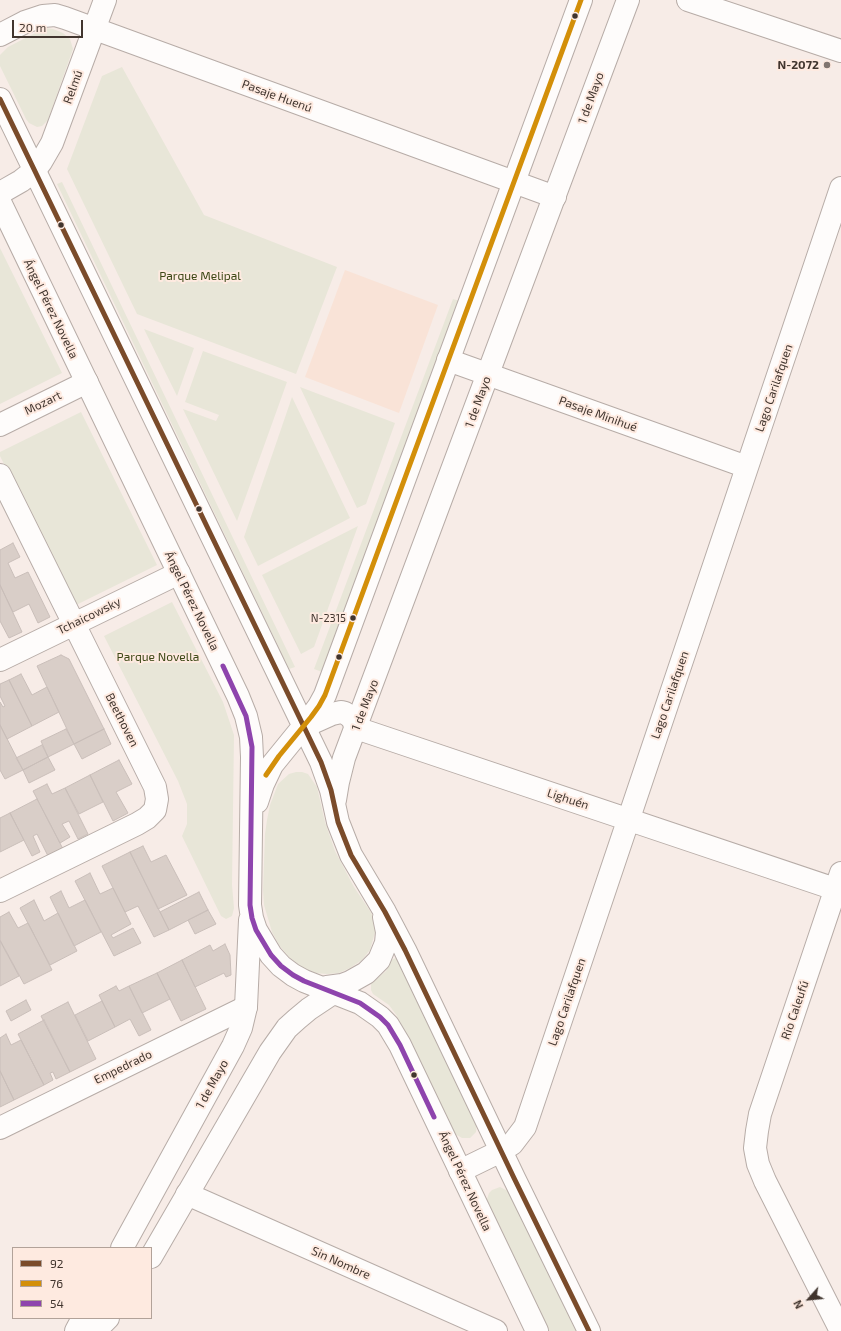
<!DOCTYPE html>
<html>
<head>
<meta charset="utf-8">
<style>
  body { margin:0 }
  #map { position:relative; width:841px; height:1331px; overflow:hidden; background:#f7ece7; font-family:"Exo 2",sans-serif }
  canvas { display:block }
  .legend { position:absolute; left:12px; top:1247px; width:140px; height:72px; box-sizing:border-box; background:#feeae0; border:1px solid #b2a299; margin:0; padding:5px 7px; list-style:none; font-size:12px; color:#41352e }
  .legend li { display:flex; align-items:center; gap:8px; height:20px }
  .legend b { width:20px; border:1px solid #b2a299 }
  .north { position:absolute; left:789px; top:1279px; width:40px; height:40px; -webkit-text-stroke:3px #feeae0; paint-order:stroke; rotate:243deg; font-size:11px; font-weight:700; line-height:16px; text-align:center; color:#41352e }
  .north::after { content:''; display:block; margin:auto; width:14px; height:18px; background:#41352e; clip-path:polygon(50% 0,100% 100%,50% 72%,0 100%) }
  .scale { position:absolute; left:12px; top:20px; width:71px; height:18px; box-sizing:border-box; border:2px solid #41352e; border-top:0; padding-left:5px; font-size:12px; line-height:14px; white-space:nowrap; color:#41352e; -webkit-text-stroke:3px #feeae0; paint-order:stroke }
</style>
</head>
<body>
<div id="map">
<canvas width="841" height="1331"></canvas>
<ul class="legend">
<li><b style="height:5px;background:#7a4b2a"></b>92</li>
<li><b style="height:5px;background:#d38f09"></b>76</li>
<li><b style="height:5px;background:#8e44ad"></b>54</li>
</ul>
<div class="north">N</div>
<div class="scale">20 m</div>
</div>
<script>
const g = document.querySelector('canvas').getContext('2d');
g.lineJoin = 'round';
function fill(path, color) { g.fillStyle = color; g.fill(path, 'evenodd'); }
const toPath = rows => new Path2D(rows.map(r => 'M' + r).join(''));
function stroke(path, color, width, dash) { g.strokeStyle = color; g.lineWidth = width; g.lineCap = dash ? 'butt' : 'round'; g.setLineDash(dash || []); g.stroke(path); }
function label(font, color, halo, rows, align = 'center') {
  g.font = font + ' "Exo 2",sans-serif'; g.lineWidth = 4; g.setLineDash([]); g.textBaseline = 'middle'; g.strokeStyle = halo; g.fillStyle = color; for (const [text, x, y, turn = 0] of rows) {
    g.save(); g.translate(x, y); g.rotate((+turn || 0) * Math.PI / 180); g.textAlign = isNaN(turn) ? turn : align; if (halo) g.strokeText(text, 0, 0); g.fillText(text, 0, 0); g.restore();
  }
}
fill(toPath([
  [345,270,438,305,399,413,305,377]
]), '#f9e3d7');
fill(toPath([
  [45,28,53,29,63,33,70,39,73,49,48,120,42,126,37,127,29,123,26,119,0,66,0,55,8,47],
  [122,67,204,215,337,267,296,374,137,314,67,169,102,76],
  [62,182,295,667,289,669,57,184],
  [0,248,62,373,0,404],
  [453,299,460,301,322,672,314,669],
  [144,329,194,348,177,396],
  [203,351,287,382,237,521,183,409,216,421,219,415,185,402],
  [300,387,395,423,366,504,357,508],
  [292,397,350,518,258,566,244,537],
  [81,412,157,565,74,606,0,456,0,452],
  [358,526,314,647,301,654,262,575],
  [172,602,223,702,234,735,232,885,234,908,232,916,226,919,221,916,182,836,187,824,187,804,178,781,104,636],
  [296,772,302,772,308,774,317,787,325,822,335,851,354,887,370,911,375,920,376,929,370,950,362,960,350,968,339,973,327,974,314,973,301,967,288,956,279,945,272,932,264,905,263,890,265,834,267,820,270,805,278,784,289,774],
  [396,958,398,959,477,1124,476,1132,470,1138,462,1138,455,1134,397,1016,389,1005,373,994,371,990,371,984,386,971,391,960],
  [500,1187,508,1191,577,1331,548,1331,487,1206,486,1202,489,1193,492,1190]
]), '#e8e6d8');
const building = toPath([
  [13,543,20,557,8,563,15,578,28,572,50,617,38,623,29,604,13,612,0,585,0,550,13,543],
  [0,585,22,632,9,638,0,621,0,585],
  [61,655,69,659,104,729,74,744,37,666,61,655],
  [21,674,32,695,47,687,59,712,32,726,9,680,21,674],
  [9,680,32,726,7,739,0,725,0,702,3,707,5,706,0,696,0,684,9,680],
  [0,725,23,770,5,779,0,770,0,725],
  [66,729,74,744,48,757,41,741,66,729],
  [104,729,111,744,82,759,74,744,104,729],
  [42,745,48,757,23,770,16,758,42,745],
  [48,757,55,770,29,783,23,770,48,757],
  [119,760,132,784,116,792,128,813,113,821,90,775,119,760],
  [90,775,103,802,79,814,65,788,90,775],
  [47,784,52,794,65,788,88,834,78,839,69,821,62,824,70,837,60,843,33,791,47,784],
  [37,799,63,849,48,856,37,834,33,836,40,852,32,856,10,813,37,799],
  [10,813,24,840,0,852,0,818,10,813],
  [143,846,151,862,166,855,187,895,158,909,130,852,143,846],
  [130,852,169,930,154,937,138,906,125,912,102,866,130,852],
  [90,873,100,894,113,888,131,924,111,935,113,938,133,928,141,943,114,956,75,881,90,873],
  [61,891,69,908,85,900,101,932,74,946,50,897,61,891],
  [199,892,208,910,169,930,160,912,199,892],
  [34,900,44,921,58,913,77,951,50,965,20,908,34,900],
  [208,910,216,924,195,934,188,920,208,910],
  [9,912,18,928,28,923,52,970,24,984,0,940,0,917,9,912],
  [0,941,19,976,0,986,0,941],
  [225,944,230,955,231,975,226,977,224,973,195,987,182,960,210,945,213,951,225,944],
  [182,960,206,1009,181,1021,157,973,182,960],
  [157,973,170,999,142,1013,129,986,157,973],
  [116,986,119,991,129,986,151,1030,139,1036,130,1019,115,1027,99,995,116,986],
  [26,1000,31,1010,11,1021,6,1011,26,1000],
  [102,1001,115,1027,88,1041,75,1015,102,1001],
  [68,1002,96,1059,70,1072,41,1016,68,1002],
  [44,1020,70,1072,56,1079,53,1072,50,1073,53,1080,44,1085,18,1034,44,1020],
  [6,1034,11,1045,21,1040,44,1085,14,1100,0,1071,0,1038,6,1034],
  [0,1071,14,1100,0,1107,0,1071]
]);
fill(building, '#d9cec8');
stroke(building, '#c9beb9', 1);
const street = toPath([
  [688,0,841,51],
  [0,35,25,22,43,16,55,15,65,18,555,197],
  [35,170,41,162,52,143,105,0],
  [448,360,747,467],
  [0,425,87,382],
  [0,475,155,787,157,799,155,810,147,818,137,824,0,891],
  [0,660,179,573],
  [303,727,332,714,341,712,345,713,352,718,356,728,841,891],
  [0,1128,246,1007],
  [460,1171,501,1151,512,1144,525,1127,841,188],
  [187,1194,496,1331],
  [841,1331,765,1181,758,1164,755,1148,757,1131,760,1114,841,873]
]);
const secondary = toPath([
  [0,99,321,762,331,790,338,822,351,855,385,912,405,950,514,1178,589,1331],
  [0,193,21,181,35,170],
  [0,202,238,696,246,716,251,737,252,757,250,905,252,918,256,930,271,955,281,966,293,975,304,981,360,1003,380,1017,388,1025,400,1045,537,1331],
  [335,800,338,782,344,758,628,0],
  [257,802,263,784,272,765,311,717,319,706,325,695,581,0],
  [327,987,342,985,350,982,366,973,379,960,386,943,387,932,384,917],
  [122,1248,233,1046,241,1028,246,1007,250,920],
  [151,1257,270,1052,287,1028,297,1019,309,1009,342,987],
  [76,1331,83,1318],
  [95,1331,108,1318]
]);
stroke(street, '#b7aca7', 24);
stroke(secondary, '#b7aca7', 24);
stroke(street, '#fefcfb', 22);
stroke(secondary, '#fefcfb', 22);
stroke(toPath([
  [0,99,321,762,331,790,338,822,351,855,385,912,405,950,514,1178,589,1331]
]), '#7a4b2a', 5);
stroke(toPath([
  [266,775,279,756,311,717,319,706,325,695,581,0]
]), '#d38f09', 5);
stroke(toPath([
  [223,666,246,716,252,747,250,905,252,918,256,930,271,955,281,966,293,975,304,981,360,1003,380,1017,388,1025,400,1045,434,1117]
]), '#8e44ad', 5);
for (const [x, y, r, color] of [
  [575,16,3.5,"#41352e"],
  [827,65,4,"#81756f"],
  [61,225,3.5,"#41352e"],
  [199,509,3.5,"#41352e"],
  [353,618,3.5,"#41352e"],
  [339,657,3.5,"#41352e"],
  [414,1075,3.5,"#41352e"]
]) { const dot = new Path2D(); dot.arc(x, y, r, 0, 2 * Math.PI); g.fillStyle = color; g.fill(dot); stroke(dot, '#feeae0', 1.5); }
label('11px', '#41352e', '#feeae0', [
  ["N-2315",346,618]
], 'right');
label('bold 12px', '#41352e', '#feeae0', [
  ["N-2072",819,65]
], 'right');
label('12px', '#41352e', '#feeae0', [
  ["Relmú",73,87,-70],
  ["Pasaje Huenú",277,96,20],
  ["1 de Mayo",591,98,-70],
  ["Ángel Pérez Novella",51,309,64],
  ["Lago Carilafquen",774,388,-71],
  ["1 de Mayo",478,402,-70],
  ["Mozart",43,403,-26],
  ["Pasaje Minihué",598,414,20],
  ["Ángel Pérez Novella",192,601,64],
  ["Tchaicowsky",89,616,-26],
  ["Lago Carilafquen",670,695,-71],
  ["1 de Mayo",365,705,-69],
  ["Beethoven",122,720,63],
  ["Lighuén",568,799,18],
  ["Lago Carilafquen",567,1002,-71],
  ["Río Caleufú",795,1010,-71],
  ["Empedrado",123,1067,-26],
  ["1 de Mayo",212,1084,-61],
  ["Ángel Pérez Novella",465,1181,65],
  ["Sin Nombre",341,1263,24]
]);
label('12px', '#3d4816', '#feeae0', [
  ["Parque Melipal",200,276],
  ["Parque Novella",158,657]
]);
</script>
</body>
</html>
